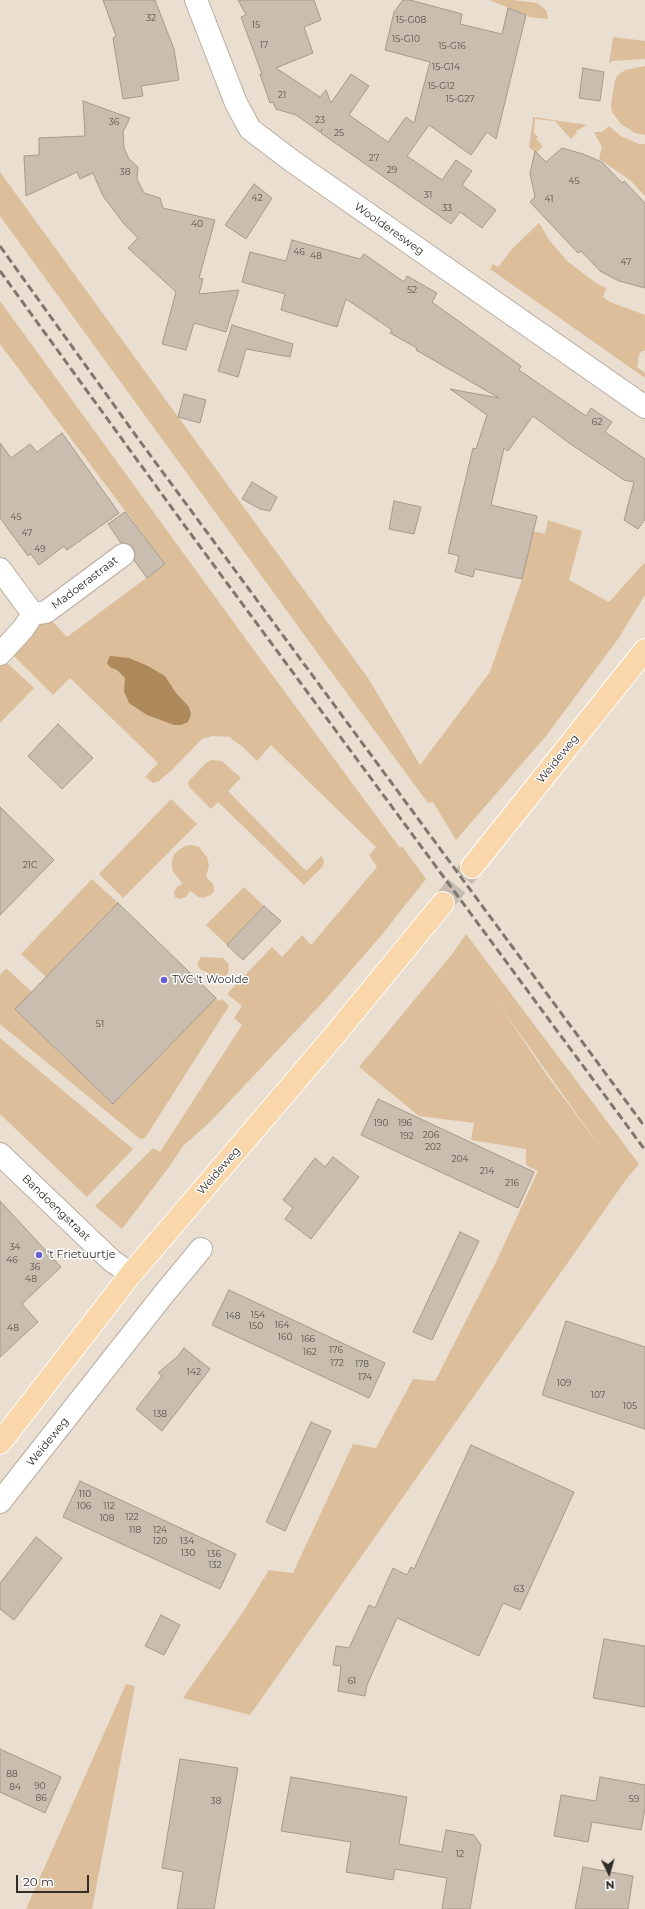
<!DOCTYPE html>
<html>
<head>
<meta charset="utf-8">
<style>
  body { margin:0 }
  #map { position:relative; width:645px; height:1909px; overflow:hidden; background:#eaded0; font-family:Montserrat,sans-serif }
  canvas { display:block }
  .north { position:absolute; left:589px; top:1853px; width:40px; height:40px; -webkit-text-stroke:3px #fff; paint-order:stroke; rotate:175deg; font-size:11px; font-weight:700; line-height:16px; text-align:center; color:#312d27 }
  .north::after { content:''; display:block; margin:auto; width:14px; height:18px; background:#312d27; clip-path:polygon(50% 0,100% 100%,50% 72%,0 100%) }
  .scale { position:absolute; left:16px; top:1875px; width:73px; height:18px; box-sizing:border-box; border:2px solid #312d27; border-top:0; padding-left:5px; font-size:12px; line-height:14px; white-space:nowrap; color:#312d27; -webkit-text-stroke:3px #fff; paint-order:stroke }
</style>
</head>
<body>
<div id="map">
<canvas width="645" height="1909"></canvas>
<div class="north">N</div>
<div class="scale">20 m</div>
</div>
<script>
const g = document.querySelector('canvas').getContext('2d');
g.lineJoin = 'round';
function fill(path, color) { g.fillStyle = color; g.fill(path, 'evenodd'); }
const toPath = rows => new Path2D(rows.map(r => 'M' + r).join(''));
function stroke(path, color, width, dash) { g.strokeStyle = color; g.lineWidth = width; g.lineCap = dash ? 'butt' : 'round'; g.setLineDash(dash || []); g.stroke(path); }
function label(font, color, halo, rows, align = 'center') {
  g.font = font + ' Montserrat,sans-serif'; g.lineWidth = 3; g.setLineDash([]); g.textBaseline = 'middle'; g.strokeStyle = halo; g.fillStyle = color; for (const [text, x, y, turn = 0] of rows) {
    g.save(); g.translate(x, y); g.rotate((+turn || 0) * Math.PI / 180); g.textAlign = isNaN(turn) ? turn : align; if (halo) g.strokeText(text, 0, 0); g.fillText(text, 0, 0); g.restore();
  }
}
fill(toPath([
  [489,0,512,0,537,3,546,10,548,19,528,17,529,16],
  [613,37,645,41,645,59,612,61,609,64],
  [645,66,645,135,635,133,621,124,612,112,611,104,615,80,618,75,625,70],
  [533,117,587,125,576,131,577,133,571,139,555,121,535,119,534,133,538,137,536,139,543,146,536,153,529,147],
  [609,126,621,136,639,144,645,144,645,196,630,180,599,159,602,147,594,132,602,132],
  [0,172,368,678,420,765,490,672,522,579,533,531,545,534,548,520,582,531,569,580,609,602,645,562,645,595,618,639,546,736,456,840,433,802,428,803,332,673,0,216],
  [539,223,550,241,567,261,596,283,606,288,603,297,610,302,645,315,645,351,642,351,639,355,637,367,645,373,645,378,490,269,493,264,498,267,512,249],
  [0,301,248,642,400,848,402,846,426,879,380,937,326,999,210,1122,183,1146,169,1167,122,1229,95,1206,153,1148,160,1152,242,1025,234,1018,242,1006,227,994,272,947,282,957,302,935,311,945,377,867,369,855,376,847,271,745,257,761,243,747,229,737,212,736,202,739,172,770,159,781,153,783,145,777,158,763,70,678,53,695,11,653,40,624,52,621,67,637,165,564,0,344],
  [4,660,34,688,0,723,0,664],
  [211,760,222,761,241,778,228,791,306,871,321,856,324,860,323,866,304,885,218,802,211,809,189,787,188,782,206,763],
  [171,799,197,824,123,898,99,874],
  [191,845,199,847,207,857,209,865,206,877,213,884,214,891,211,895,203,898,199,897,190,891,186,897,179,899,175,897,174,891,178,886,182,885,182,883,172,870,172,861,174,854,179,850,185,846],
  [92,879,118,903,46,977,21,954],
  [244,887,264,906,227,945,206,925],
  [466,934,639,1164,625,1181,250,1715,183,1698,243,1612,269,1570,293,1573,353,1444,376,1448,413,1379,435,1381,497,1260,538,1171,526,1165,526,1149,471,1140,474,1123,419,1116,359,1067,453,953],
  [498,1003,603,1151,546,1074],
  [201,957,223,958,229,964,228,974,219,979,200,969,197,964],
  [6,968,32,992,15,1009,113,1104,216,998,219,1001,222,999,229,1006,145,1138,140,1139,0,1024,0,975],
  [0,1038,133,1149,87,1197,0,1114],
  [126,1684,135,1686,92,1909,26,1909]
]), '#dcbe9a');
fill(toPath([
  [110,656,129,658,148,666,165,676,176,693,189,707,191,714,188,722,181,725,174,725,147,715,129,703,124,691,125,678,117,670,110,667,107,663]
]), '#ad895b');
const building = toPath([
  [103,0,155,0,174,49,179,80,141,86,143,96,123,99,113,38,116,36,103,0],
  [238,0,314,0,321,20,304,27,313,53,276,68,320,97,326,90,331,103,351,74,369,86,349,115,388,142,406,117,414,123,430,62,385,50,394,12,403,0,410,0,462,14,460,24,502,34,508,8,526,15,496,139,487,132,471,155,429,125,407,156,442,180,456,160,472,171,462,185,496,210,482,228,460,212,451,224,321,133,322,129,320,132,296,115,276,109,273,102,270,103,260,74,262,74,241,17,246,15,238,0],
  [583,68,604,72,600,101,579,98,583,68],
  [83,101,130,118,123,132,124,148,129,159,138,167,137,179,144,193,160,198,163,208,215,220,199,278,203,279,199,294,239,290,226,332,194,323,186,350,162,344,176,292,128,248,138,238,124,224,103,196,93,173,80,179,77,172,26,196,24,156,39,155,39,138,85,136,83,101],
  [562,148,583,154,602,162,622,183,624,181,645,203,645,288,619,281,600,271,581,251,578,253,530,202,535,197,530,173,535,151,546,162,562,148],
  [254,184,272,198,246,239,225,225,254,184],
  [292,240,360,259,364,254,404,282,407,276,437,293,432,302,521,366,519,370,586,416,591,408,612,422,605,432,645,459,645,519,638,529,624,520,634,482,624,480,569,443,533,416,508,451,504,448,491,505,537,516,522,579,475,569,473,577,455,572,459,556,448,553,473,448,476,449,487,415,450,389,499,398,416,350,417,348,390,333,392,330,346,299,337,327,281,310,285,294,242,282,250,252,286,261,292,240],
  [232,325,293,344,290,357,246,349,238,377,218,371,232,325],
  [184,394,206,400,200,423,178,417,184,394],
  [62,433,119,513,67,550,64,546,39,565,31,554,28,556,0,518,0,443,11,458,30,444,37,452,62,433],
  [252,482,277,497,270,511,260,509,242,499,252,482],
  [394,501,421,507,414,534,389,529,394,501],
  [125,512,165,564,147,578,134,560,135,554,133,548,128,544,121,543,108,524,125,512],
  [58,724,93,758,62,789,28,756,58,724],
  [0,807,54,860,0,915,0,807],
  [118,903,216,998,113,1104,15,1009,118,903],
  [264,906,281,921,243,960,227,945,264,906],
  [378,1099,534,1172,518,1208,361,1135,378,1099],
  [333,1157,359,1177,311,1239,285,1219,293,1208,283,1200,315,1158,325,1167,333,1157],
  [0,1201,61,1267,22,1304,38,1322,0,1357,0,1201],
  [460,1232,479,1241,432,1340,413,1332,460,1232],
  [229,1290,385,1363,369,1398,212,1325,229,1290],
  [566,1321,645,1347,645,1429,542,1395,566,1321],
  [184,1348,210,1369,162,1431,136,1409,162,1376,158,1373,178,1356,184,1348],
  [311,1422,331,1431,285,1531,266,1522,311,1422],
  [471,1445,574,1492,520,1610,503,1603,479,1656,397,1618,367,1685,365,1696,338,1691,341,1666,333,1665,336,1646,349,1648,369,1605,375,1608,393,1568,407,1575,411,1567,414,1569,471,1445],
  [80,1481,236,1554,220,1589,63,1517,80,1481],
  [36,1537,62,1558,14,1620,0,1609,0,1583,36,1537],
  [161,1615,180,1625,164,1655,145,1646,161,1615],
  [604,1639,645,1646,645,1707,593,1698,604,1639],
  [0,1749,61,1777,45,1813,0,1792,0,1749],
  [180,1759,238,1768,214,1909,177,1909,183,1872,162,1868,180,1759],
  [291,1777,407,1797,399,1844,442,1852,446,1830,474,1835,481,1845,470,1909,442,1909,447,1878,395,1869,393,1880,346,1872,351,1842,281,1831,291,1777],
  [600,1777,645,1785,645,1808,641,1830,592,1822,588,1842,554,1836,561,1795,596,1801,600,1777],
  [583,1867,633,1876,628,1909,575,1909,583,1867]
]);
fill(building, '#c9bdaf');
stroke(building, '#a4998b', 1);
stroke(toPath([
  [443,903,472,867]
]), '#c5bbae', 22, [22, 11]);
const street = toPath([
  [196,0,236,103,250,129,292,161,645,407],
  [0,569,33,614,46,612,123,555],
  [0,654,23,629,33,614],
  [0,1154,112,1261,131,1274],
  [0,1502,163,1295,201,1249]
]);
const primary = toPath([
  [472,867,645,650],
  [0,1443,131,1274,333,1037,443,903]
]);
stroke(street, '#baaea0', 24);
stroke(primary, '#fff', 24);
stroke(street, '#fff', 22);
stroke(primary, '#fad7aa', 22);
stroke(toPath([
  [0,246,142,444,645,1127],
  [0,271,193,537,645,1150]
]), '#7e776e', 3, [8, 4]);
for (const [x, y, r, color] of [
  [164,980,4,"#675ed7"],
  [39,1255,4,"#675ed7"]
]) { const dot = new Path2D(); dot.arc(x, y, r, 0, 2 * Math.PI); g.fillStyle = color; g.fill(dot); stroke(dot, '#fff', 1.5); }
label('9px', '#575149', null, [
  ["32",151,18],
  ["15-G08",411,20],
  ["15",256,25],
  ["15-G10",406,39],
  ["17",264,45],
  ["15-G16",452,46],
  ["15-G14",446,67],
  ["15-G12",441,86],
  ["21",282,95],
  ["15-G27",460,99],
  ["23",320,120],
  ["36",114,122],
  ["25",339,133],
  ["27",374,158],
  ["29",392,170],
  ["38",125,172],
  ["45",574,181],
  ["31",428,195],
  ["42",257,198],
  ["41",549,199],
  ["33",447,208],
  ["40",197,224],
  ["46",299,252],
  ["48",316,256],
  ["47",626,262],
  ["52",412,290],
  ["62",597,422],
  ["45",16,517],
  ["47",27,533],
  ["49",40,549],
  ["21C",30,865],
  ["51",100,1024],
  ["190",381,1123],
  ["196",405,1123],
  ["206",431,1135],
  ["192",407,1136],
  ["202",433,1147],
  ["204",460,1159],
  ["214",487,1171],
  ["216",512,1183],
  ["34",15,1247],
  ["46",12,1260],
  ["36",35,1267],
  ["48",31,1279],
  ["154",258,1315],
  ["148",233,1316],
  ["164",282,1325],
  ["150",256,1326],
  ["48",13,1328],
  ["160",285,1337],
  ["166",308,1339],
  ["176",336,1350],
  ["162",310,1352],
  ["172",337,1363],
  ["178",362,1364],
  ["142",194,1372],
  ["174",365,1377],
  ["109",564,1383],
  ["107",598,1395],
  ["105",630,1406],
  ["138",160,1414],
  ["110",85,1494],
  ["106",84,1506],
  ["112",109,1506],
  ["122",132,1517],
  ["108",107,1518],
  ["118",135,1530],
  ["124",160,1530],
  ["120",160,1541],
  ["134",187,1541],
  ["130",188,1553],
  ["136",214,1554],
  ["132",215,1565],
  ["63",519,1589],
  ["61",352,1681],
  ["88",12,1774],
  ["90",40,1786],
  ["84",15,1787],
  ["86",41,1798],
  ["59",634,1799],
  ["38",216,1801],
  ["12",460,1854]
]);
label('11px', '#312d27', '#fff', [
  ["Woolderesweg",389,229,35],
  ["Madoerastraat",85,583,-37],
  ["Weideweg",558,759,-51],
  ["Weideweg",219,1171,-49],
  ["Bandoengstraat",56,1208,44],
  ["Weideweg",48,1442,-51]
]);
label('11px', '#312d27', '#fff', [
  ["TVC 't Woolde",172,980],
  ["'t Frietuurtje",47,1255]
], 'left');
</script>
</body>
</html>
